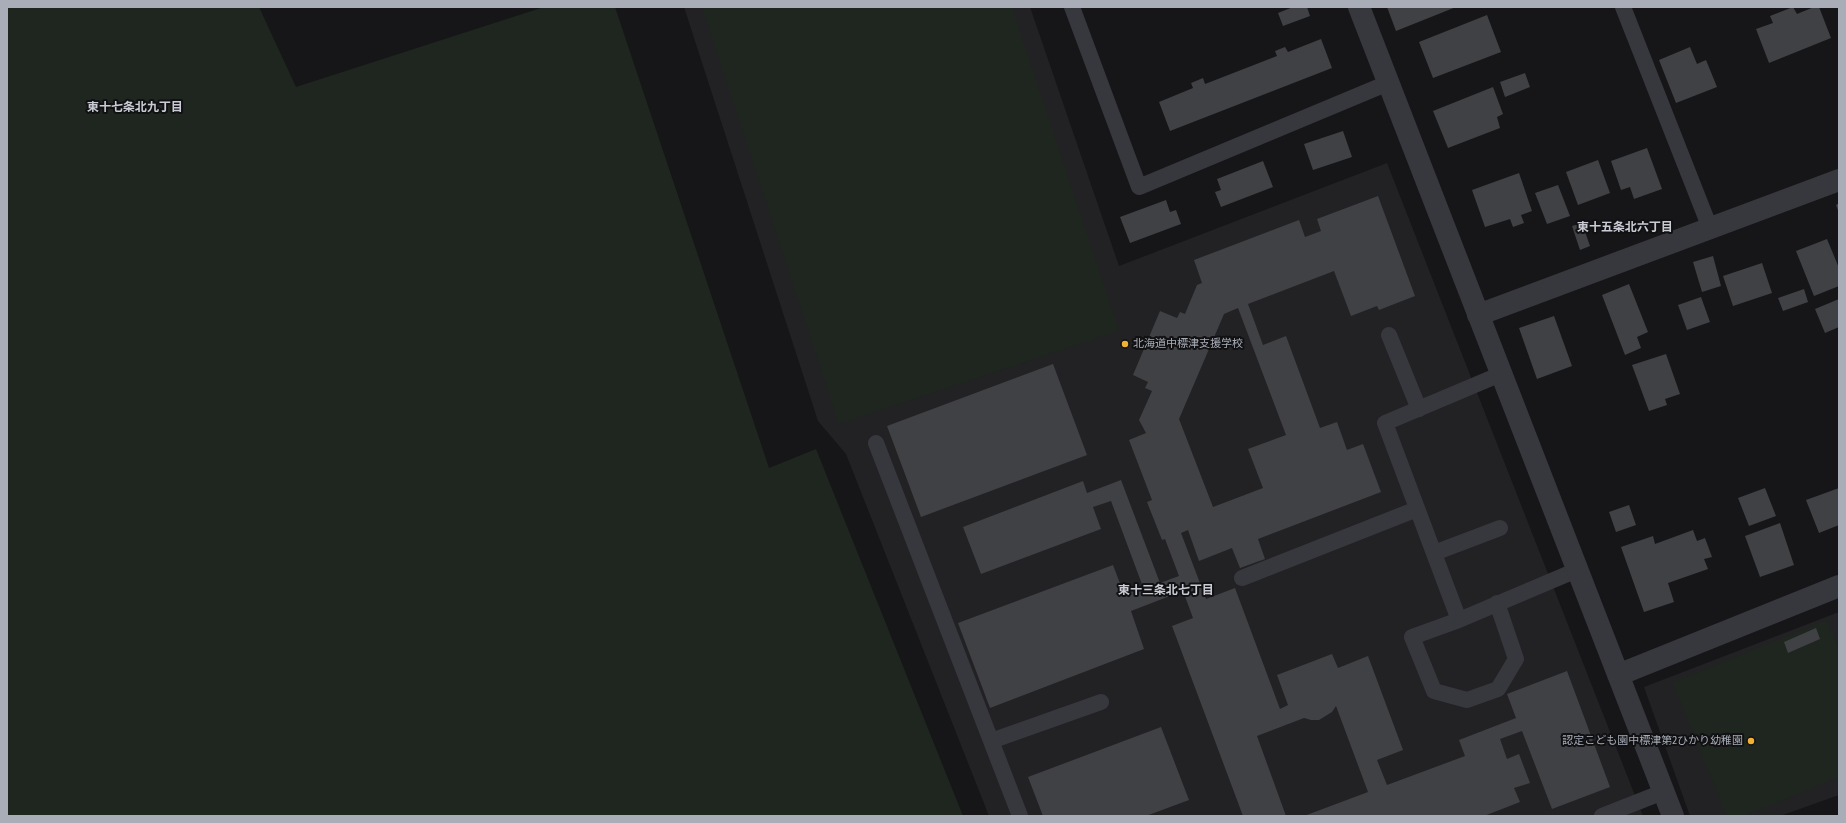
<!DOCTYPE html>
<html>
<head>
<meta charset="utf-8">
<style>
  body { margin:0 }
  #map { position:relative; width:1846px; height:823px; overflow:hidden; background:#161618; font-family:"Fira Sans Condensed",sans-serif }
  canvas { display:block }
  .frame { position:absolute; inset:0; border:8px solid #a8adb8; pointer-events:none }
</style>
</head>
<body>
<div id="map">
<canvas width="1846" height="823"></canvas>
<div class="frame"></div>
</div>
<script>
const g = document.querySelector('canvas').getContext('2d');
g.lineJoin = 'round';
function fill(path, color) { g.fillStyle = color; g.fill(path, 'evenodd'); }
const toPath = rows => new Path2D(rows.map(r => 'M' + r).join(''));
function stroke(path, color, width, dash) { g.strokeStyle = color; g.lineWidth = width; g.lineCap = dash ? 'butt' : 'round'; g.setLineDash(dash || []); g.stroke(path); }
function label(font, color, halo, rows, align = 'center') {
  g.font = font + ' "Fira Sans Condensed","Noto Sans JP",sans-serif'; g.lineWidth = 4; g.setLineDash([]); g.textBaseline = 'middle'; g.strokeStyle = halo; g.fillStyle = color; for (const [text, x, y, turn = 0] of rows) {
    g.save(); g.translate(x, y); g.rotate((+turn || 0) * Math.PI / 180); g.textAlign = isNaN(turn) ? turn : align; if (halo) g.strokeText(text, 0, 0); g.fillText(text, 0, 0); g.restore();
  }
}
fill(toPath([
  [684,7,1030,7,1119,266,1387,163,1643,816,989,816,846,454,818,421],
  [1839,612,1839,795,1780,816,1690,816,1644,687]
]), '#222225');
fill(toPath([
  [7,7,259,7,296,87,544,7,615,7,769,468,816,449,963,816,7,816],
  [702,7,1012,7,1119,331,839,424],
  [1827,620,1839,650,1839,777,1744,816,1727,816,1673,683]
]), '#1e261f');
fill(toPath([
  [1293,7,1307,7,1310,16,1283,26,1278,13],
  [1387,7,1456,7,1396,31],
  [1793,7,1797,14,1814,7,1819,7,1831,38,1769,63,1756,29,1773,23,1770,16],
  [1487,15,1501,52,1433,78,1419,42],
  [1321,39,1332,68,1170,131,1159,102,1193,88,1191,83,1203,78,1205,84,1277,56,1275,51,1285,47,1288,52],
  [1690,47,1697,64,1706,60,1717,87,1676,103,1659,60],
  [1525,73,1530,87,1505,97,1500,82],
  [1493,87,1503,114,1497,117,1500,128,1448,148,1433,111],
  [1343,131,1352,157,1313,170,1304,144],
  [1647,148,1662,189,1634,199,1630,187,1621,190,1611,161],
  [1598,160,1610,193,1578,205,1566,172],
  [1263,161,1273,187,1221,207,1215,192,1221,190,1217,179],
  [1519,173,1532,211,1521,215,1524,223,1513,227,1510,219,1485,227,1472,190],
  [1558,185,1570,216,1547,224,1535,193],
  [1378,196,1415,296,1379,310,1377,306,1351,316,1334,271,1248,304,1263,345,1286,336,1320,428,1337,422,1347,450,1363,444,1381,492,1258,539,1265,559,1240,568,1232,548,1199,561,1188,530,1181,533,1206,599,1235,588,1280,709,1288,705,1277,675,1332,654,1338,668,1368,656,1403,750,1377,760,1387,785,1465,756,1459,740,1516,718,1507,694,1567,671,1610,787,1552,809,1522,731,1500,739,1507,759,1519,754,1530,783,1514,788,1520,802,1484,816,1304,816,1368,792,1336,706,1332,712,1319,720,1311,720,1304,718,1257,736,1286,816,1243,816,1172,626,1193,618,1183,591,1131,611,1144,649,990,708,958,623,1113,565,1124,594,1143,587,1111,501,1093,507,1101,529,981,574,963,527,1083,481,1087,493,1121,480,1160,583,1179,576,1165,539,1162,540,1147,502,1152,500,1129,440,1146,433,1139,420,1152,391,1145,388,1148,382,1133,375,1160,311,1177,318,1180,312,1185,314,1197,285,1202,283,1194,260,1299,220,1305,237,1321,231,1317,219],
  [1238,308,1286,435,1248,449,1263,488,1213,507,1179,419,1224,314],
  [1166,200,1170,212,1176,210,1181,224,1130,243,1120,217],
  [1839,203,1839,213,1836,205],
  [1582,223,1590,246,1580,250,1572,226],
  [1827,239,1839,268,1839,286,1814,296,1796,251],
  [1713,256,1721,286,1702,292,1693,262],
  [1762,263,1772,293,1733,306,1723,276],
  [1629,284,1648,332,1637,337,1641,348,1625,355,1602,295],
  [1804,289,1808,302,1783,311,1778,298],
  [1701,297,1710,322,1687,330,1678,305],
  [1839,299,1839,327,1825,333,1815,309],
  [1554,316,1572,366,1537,379,1519,328],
  [1666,354,1680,394,1665,399,1667,405,1649,411,1632,365],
  [1053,364,1087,455,921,517,887,426],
  [1765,488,1776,516,1749,526,1738,498],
  [1839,488,1839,525,1819,533,1806,500],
  [1629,505,1636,525,1616,532,1609,512],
  [1780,523,1794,565,1760,577,1745,536],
  [1693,530,1697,541,1705,538,1712,557,1704,559,1708,569,1668,583,1674,602,1644,612,1621,547,1653,536,1655,544],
  [1816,628,1820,639,1788,653,1784,642],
  [1161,727,1189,800,1146,816,1043,816,1028,777]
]), '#404145');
stroke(toPath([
  [1072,7,1139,187,1388,83],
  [1623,7,1710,228],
  [1389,335,1419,409],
  [1501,374,1385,423,1459,620,1577,570],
  [876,443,1020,816],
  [1434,553,1500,528],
  [1242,578,1417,509],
  [1459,620,1412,637,1434,691,1467,700,1498,689,1516,659,1497,603],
  [991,741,1101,702],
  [1602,816,1663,792]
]), '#37383d', 16);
stroke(toPath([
  [1359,7,1673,816],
  [1478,315,1839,180],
  [1618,675,1839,586]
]), '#37383d', 22);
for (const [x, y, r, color] of [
  [1125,344,4,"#f2b134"],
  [1751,741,4,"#f2b134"]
]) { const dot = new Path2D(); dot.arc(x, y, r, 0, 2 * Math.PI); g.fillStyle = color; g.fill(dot); stroke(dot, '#111113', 1.5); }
label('11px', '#a8adb8', '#111113', [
  ["北海道中標津支援学校",1133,344],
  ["認定こども園中標津第2ひかり幼稚園",1743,741,"right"]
], 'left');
label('bold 12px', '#c9ccd4', '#111113', [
  ["東十七条北九丁目",135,108],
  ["東十五条北六丁目",1625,228],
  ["東十三条北七丁目",1166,591]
]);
</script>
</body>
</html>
